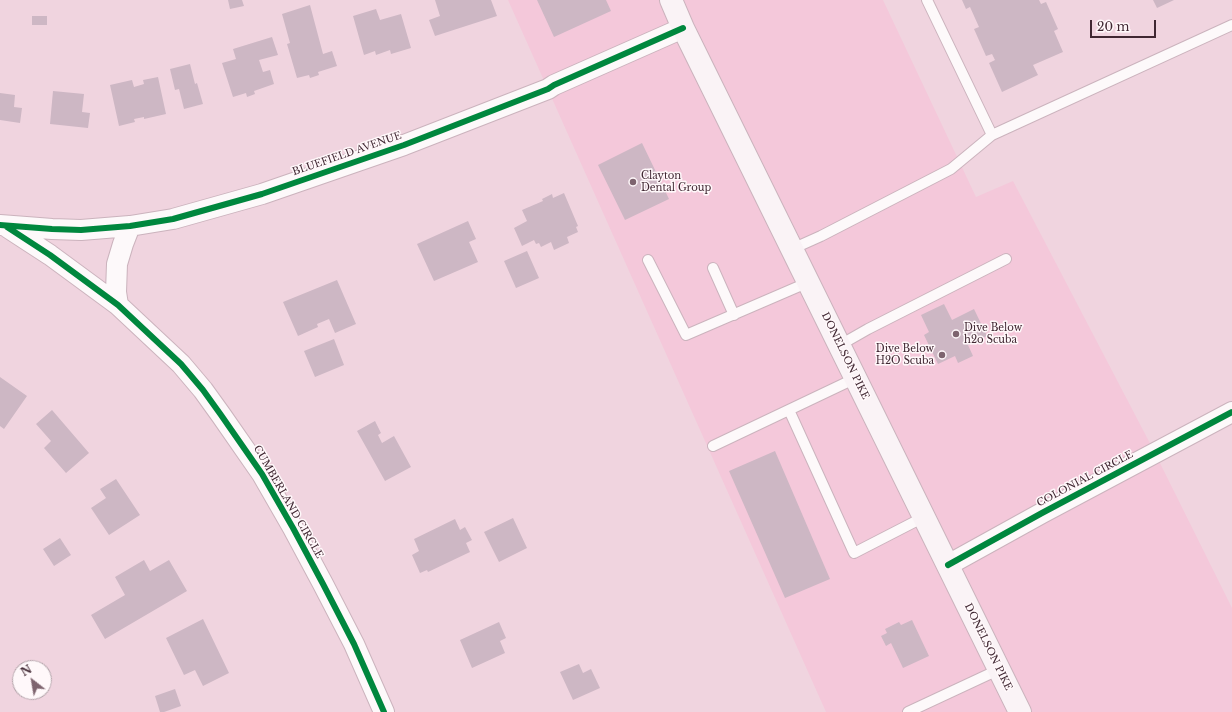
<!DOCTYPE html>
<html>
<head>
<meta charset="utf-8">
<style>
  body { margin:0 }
  #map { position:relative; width:1232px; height:712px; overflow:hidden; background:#f0d4df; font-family:"Libre Baskerville",serif }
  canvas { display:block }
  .north { position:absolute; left:12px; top:660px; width:40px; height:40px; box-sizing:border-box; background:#fff8fa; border:1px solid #b3a4aa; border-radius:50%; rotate:329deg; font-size:11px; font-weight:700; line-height:16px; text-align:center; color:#402732 }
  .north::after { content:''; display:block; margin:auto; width:14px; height:18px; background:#7e646f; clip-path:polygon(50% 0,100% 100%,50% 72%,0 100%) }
  .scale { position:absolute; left:1090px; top:20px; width:66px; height:18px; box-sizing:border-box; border:2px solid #402732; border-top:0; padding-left:5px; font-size:12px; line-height:14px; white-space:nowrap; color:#402732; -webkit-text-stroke:3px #fff8fa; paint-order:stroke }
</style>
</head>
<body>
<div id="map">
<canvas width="1232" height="712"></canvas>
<div class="north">N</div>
<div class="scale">20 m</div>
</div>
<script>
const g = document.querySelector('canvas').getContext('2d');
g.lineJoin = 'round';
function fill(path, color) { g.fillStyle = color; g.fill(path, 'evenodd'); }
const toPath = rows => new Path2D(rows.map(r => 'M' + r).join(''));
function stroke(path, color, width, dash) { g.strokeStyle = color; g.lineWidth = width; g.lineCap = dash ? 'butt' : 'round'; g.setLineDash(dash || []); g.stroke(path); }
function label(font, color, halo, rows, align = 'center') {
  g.font = font + ' "Libre Baskerville",serif'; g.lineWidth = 3; g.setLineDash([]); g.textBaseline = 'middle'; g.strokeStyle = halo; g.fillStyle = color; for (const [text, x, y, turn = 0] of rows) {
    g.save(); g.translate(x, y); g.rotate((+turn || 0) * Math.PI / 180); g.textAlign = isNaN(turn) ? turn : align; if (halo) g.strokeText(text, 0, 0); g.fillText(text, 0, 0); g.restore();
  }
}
fill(toPath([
  [508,0,883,0,976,197,1013,181,1155,453,1232,608,1232,712,826,712]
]), '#f4c8da');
fill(toPath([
  [228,0,242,0,244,6,230,9],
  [435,0,491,0,497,16,435,36,429,20,440,16],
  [537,0,606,0,611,11,554,37],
  [962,0,1039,0,1041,4,1046,2,1058,29,1054,31,1063,52,1033,65,1038,75,1002,92,989,63,995,60,992,54,986,56,974,29,979,27,970,7,966,9],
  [1153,0,1174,0,1157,8],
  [310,5,323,54,332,51,337,66,318,72,319,75,310,78,309,75,297,78,287,44,290,43,282,14],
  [376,9,380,20,401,14,411,48,391,54,390,50,376,55,375,51,364,55,353,16],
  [32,16,47,16,47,25,32,25],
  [272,37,278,55,259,60,263,72,270,70,274,84,254,91,255,94,247,97,246,93,233,97,222,63,236,59,233,49],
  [190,64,195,84,197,83,203,104,184,109,179,89,175,90,170,69],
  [158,77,166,114,144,119,144,117,134,119,135,122,119,126,110,85,132,80,134,87,144,84,143,80],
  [53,91,84,94,82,112,90,113,88,128,50,124],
  [0,93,15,95,14,107,22,108,20,123,0,120],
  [642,143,669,199,625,220,598,165],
  [564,193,578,226,576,227,578,232,567,237,569,243,554,250,551,242,541,247,539,243,536,244,534,240,522,246,514,228,527,221,522,210,543,201,542,199,552,194,553,198],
  [468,221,476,239,469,242,478,262,434,281,417,244],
  [527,251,539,278,516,288,504,261],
  [337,280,356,324,335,333,329,319,317,324,318,327,298,336,283,302],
  [944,304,952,320,974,309,987,336,968,345,973,356,958,363,955,356,938,364,924,335,929,332,921,315],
  [334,339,344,365,315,377,304,351],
  [0,377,27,396,4,429,0,426],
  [52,410,89,453,66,473,44,448,51,441,36,424],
  [375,421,381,433,378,435,382,443,394,436,411,467,385,481,357,431],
  [775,451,830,579,785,598,729,471],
  [116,479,140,515,109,535,91,508,106,498,100,489],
  [513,518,527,548,499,562,484,532],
  [455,519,460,530,465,527,472,540,466,543,470,552,428,572,427,570,420,573,412,555,419,551,414,539],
  [60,538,71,555,54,566,43,549],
  [144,560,150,571,169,560,187,591,105,639,91,615,125,595,115,577],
  [203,619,229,673,203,686,195,670,184,675,166,638],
  [912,620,929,656,903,668,891,643,886,646,881,636,887,633,885,629,899,622,901,625],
  [499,622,506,638,500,641,505,653,472,668,460,640],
  [579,664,583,673,591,669,600,688,573,700,560,672],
  [175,689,181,706,164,712,160,712,155,696]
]), '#cdb7c4');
const lane = toPath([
  [927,0,992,135],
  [792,249,821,236,951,169,992,135,1232,25],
  [648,260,686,335,809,282],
  [713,268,734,315],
  [840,345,868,329,1006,259],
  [789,410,854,553,924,517],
  [713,446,856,378],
  [908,712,998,670]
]);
const street = toPath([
  [0,225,52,229,81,230,130,226,173,219,262,194,404,145,548,89,554,85,683,28],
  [7,227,50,255,118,305,181,364,203,390,221,415,262,474,293,528,323,584,354,644,384,712],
  [118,305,116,292,117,264,123,244,130,226],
  [948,565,1042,513,1232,412]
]);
const secondary = toPath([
  [671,0,683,28,1020,712]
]);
stroke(lane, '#cbb3bd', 12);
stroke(street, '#cbb3bd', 22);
stroke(secondary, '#cbb3bd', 24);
stroke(lane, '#fdf9fa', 10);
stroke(street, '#fdf9fa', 20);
stroke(secondary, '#faf3f6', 22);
stroke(toPath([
  [0,225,52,229,81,230,130,226,173,219,262,194,404,145,548,89,554,85,683,28],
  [7,227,50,255,118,305,181,364,203,390,221,415,262,474,293,528,323,584,354,644,384,712],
  [948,565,1042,513,1232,412]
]), '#00873e', 6);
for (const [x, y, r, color] of [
  [633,182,4,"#7e646f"],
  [956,334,4,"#7e646f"],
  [942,355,4,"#7e646f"]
]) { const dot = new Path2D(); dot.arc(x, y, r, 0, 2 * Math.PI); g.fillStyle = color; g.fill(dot); stroke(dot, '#fff8fa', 1.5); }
label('10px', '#402732', '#fff8fa', [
  ["BLUEFIELD AVENUE",347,154,-19],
  ["DONELSON PIKE",845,356,64],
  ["COLONIAL CIRCLE",1085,479,-28],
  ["CUMBERLAND CIRCLE",288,502,60],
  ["DONELSON PIKE",988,647,64]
]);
label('10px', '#402732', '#fff8fa', [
  ["Clayton",641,176],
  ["Dental Group",641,188],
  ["Dive Below",964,328],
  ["h2o Scuba",964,340],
  ["Dive Below",934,349,"right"],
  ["H2O Scuba",934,361,"right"]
], 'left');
</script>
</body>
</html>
